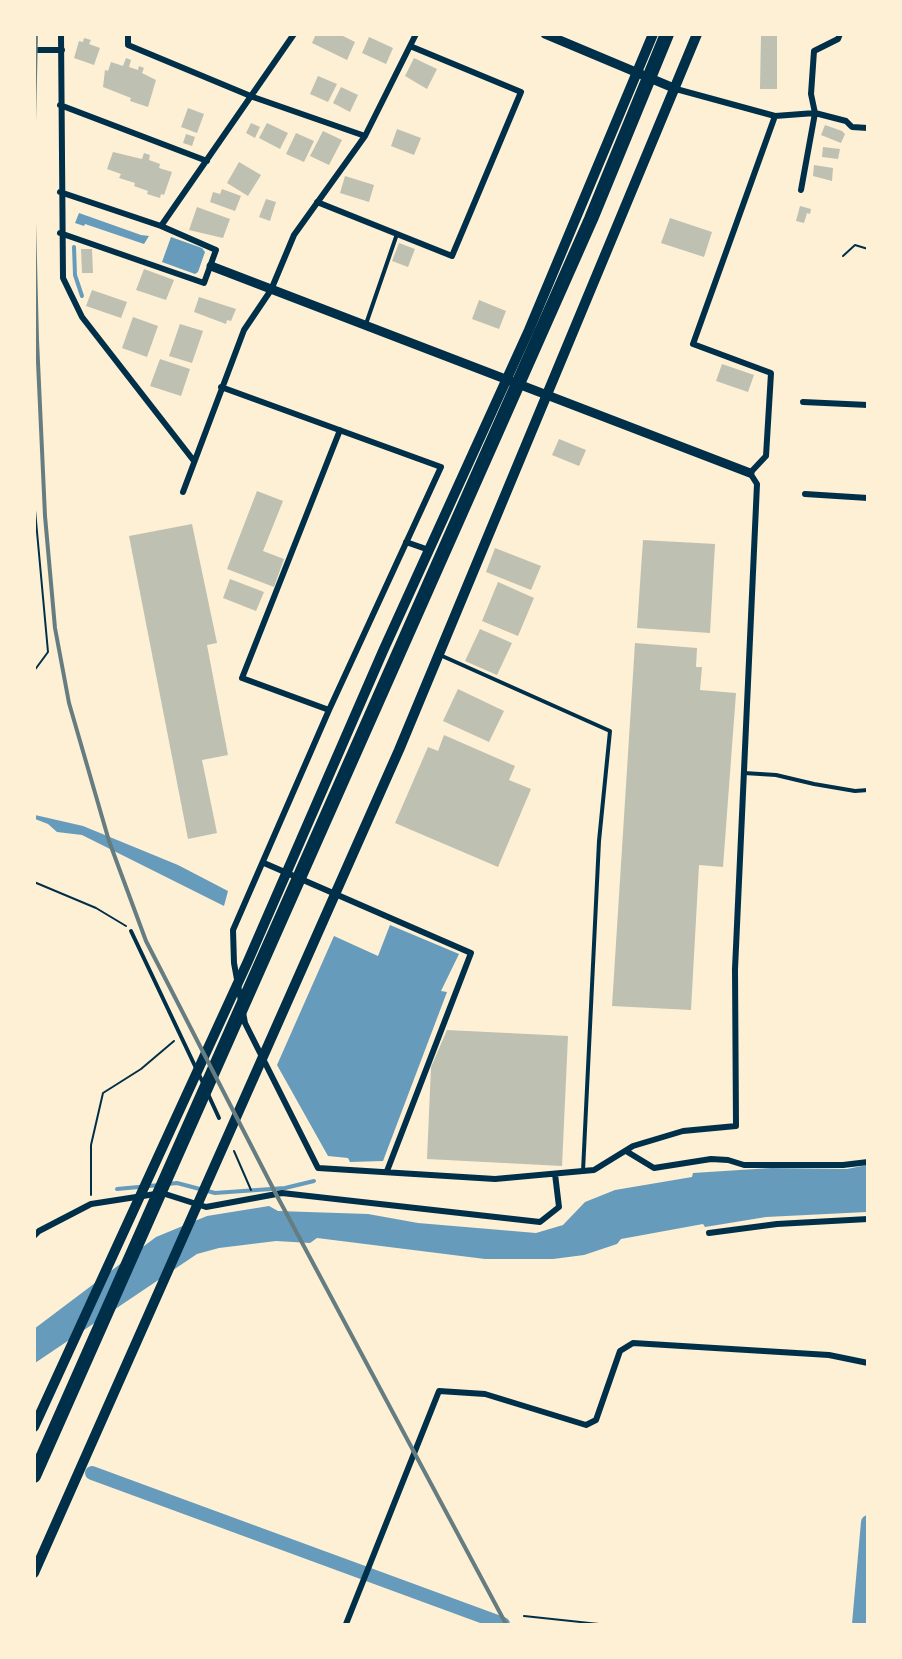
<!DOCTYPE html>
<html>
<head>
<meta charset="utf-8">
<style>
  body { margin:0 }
  #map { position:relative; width:902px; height:1659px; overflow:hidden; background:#fdf0d5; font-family:Roboto,sans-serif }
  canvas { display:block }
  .frame { position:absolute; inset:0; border:36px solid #fdf0d5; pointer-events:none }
</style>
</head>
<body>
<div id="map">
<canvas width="902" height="1659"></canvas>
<div class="frame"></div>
</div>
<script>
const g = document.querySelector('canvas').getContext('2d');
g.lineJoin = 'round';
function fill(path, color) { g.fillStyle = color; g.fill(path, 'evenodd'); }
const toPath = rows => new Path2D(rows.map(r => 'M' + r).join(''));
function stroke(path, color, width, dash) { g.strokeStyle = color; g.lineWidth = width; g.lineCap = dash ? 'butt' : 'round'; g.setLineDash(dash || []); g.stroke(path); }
fill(toPath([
  [79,213,141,235,149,236,144,244,85,224,84,226,75,223],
  [171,237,202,248,205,252,198,272,195,274,162,262],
  [35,815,83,826,178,865,228,891,224,906,82,835,57,832,48,824,35,819],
  [390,925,459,954,441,991,447,992,383,1161,350,1162,348,1158,328,1156,277,1065,334,936,378,956],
  [867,1165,867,1212,766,1217,705,1227,703,1224,621,1239,617,1244,584,1255,553,1259,485,1259,317,1238,310,1243,276,1241,219,1248,197,1254,35,1363,34,1329,156,1237,207,1216,269,1206,278,1211,368,1214,418,1223,536,1233,563,1225,585,1202,615,1190,692,1177,693,1173,771,1168,847,1169]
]), '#669bbc');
stroke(toPath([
  [74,247,75,275,82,296],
  [167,1184,177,1183,215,1193,285,1188,314,1181],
  [117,1189,160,1185]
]), '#669bbc', 4);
stroke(toPath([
  [92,1473,503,1624],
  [859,1624,868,1522]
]), '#669bbc', 14);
fill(toPath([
  [316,34,339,34,355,42,347,60,312,43],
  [761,34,777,34,777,89,760,89],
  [369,37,393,48,386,64,362,53],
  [84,38,91,40,89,44,100,48,94,65,74,58,79,41,83,42],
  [126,58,131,60,129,67,138,70,139,66,144,68,142,73,156,80,148,107,130,101,131,98,103,87,105,70,108,71,111,62,123,66],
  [414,58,437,69,427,89,405,76],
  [318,76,337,84,328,102,310,94],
  [341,87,358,95,350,112,333,103],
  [188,108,204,114,197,133,181,127],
  [251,123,260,127,255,138,246,133],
  [267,123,288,133,280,149,259,138],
  [825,125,842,131,845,134,841,143,821,135],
  [397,129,421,138,414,155,391,146],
  [323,131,342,140,329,165,310,156],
  [296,133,314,141,304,162,286,154],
  [186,134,195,137,192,146,183,143],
  [823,147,840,149,838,159,822,157],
  [113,152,142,159,144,153,150,155,149,160,160,164,159,168,172,172,164,195,161,194,160,198,147,194,148,191,134,186,135,183,119,178,121,174,107,169],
  [239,162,261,175,248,196,227,183],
  [814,165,833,168,832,181,813,176],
  [345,176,374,185,369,202,340,193],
  [222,189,241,196,235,211,210,202,213,192,220,194],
  [266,199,276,202,270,221,259,217],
  [800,206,811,209,810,214,807,213,804,223,796,221],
  [197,207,230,219,223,238,189,230],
  [670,218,712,232,704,257,661,243],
  [399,243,415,249,408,267,392,261],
  [81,249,92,249,93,273,82,273],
  [144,269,174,280,166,300,136,290],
  [92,290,127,302,121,318,86,306],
  [199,297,236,309,231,321,227,320,226,324,194,312],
  [479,300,506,311,499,329,472,319],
  [133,317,158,326,147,357,122,348],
  [180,324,203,331,192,363,169,356],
  [160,359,190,369,181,396,150,386],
  [722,364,754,375,748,392,716,381],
  [559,439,586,450,579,466,552,455],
  [257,491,283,501,263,551,284,559,274,587,227,569],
  [192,524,217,643,207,645,228,755,202,760,217,833,188,839,129,536],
  [643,540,715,544,710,633,637,628],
  [495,548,541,566,531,590,486,572],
  [230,579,264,592,256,611,223,598],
  [498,582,534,598,518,636,482,621],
  [480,629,512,643,497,675,465,661],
  [635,643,697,648,696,667,702,667,700,690,736,693,723,867,699,865,691,1010,612,1006],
  [458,689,504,711,489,742,443,721],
  [444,735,515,766,509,780,531,789,498,867,395,823,428,747,438,751],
  [447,1030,568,1036,562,1166,427,1159,431,1067]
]), '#bec0b2');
stroke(toPath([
  [843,256,855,245,868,249],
  [34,499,48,652,34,671],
  [34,882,96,908,126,926],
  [234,1151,251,1190],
  [91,1195,91,1145,103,1093,141,1069,174,1041],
  [524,1616,599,1624]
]), '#003049', 2);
stroke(toPath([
  [366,324,397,234],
  [440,655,610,731,599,841,583,1171],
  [744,773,776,775,814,784,855,791,868,790],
  [131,931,204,1085],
  [208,1094,219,1118]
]), '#003049', 4);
stroke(toPath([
  [61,34,63,278,82,317,194,461],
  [128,34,128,45,253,97,365,136],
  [34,50,62,50],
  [676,89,775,116,815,113,846,121,852,127,868,128],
  [60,105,207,161],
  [801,190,815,113,811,94,814,51,838,39,840,34],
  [60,192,161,226,216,250,204,283,60,233],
  [317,202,452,256,521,92,410,46],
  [161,226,294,34],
  [221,387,441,467,329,710,233,930,234,963,245,1023,318,1168,495,1179,594,1170,633,1146,683,1131,736,1126,735,969,757,484,750,473,766,456,771,373,693,344,775,116],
  [803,402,868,405],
  [183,492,244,330,271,290,294,235,365,136,416,34],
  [805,494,868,498],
  [406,542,429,550],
  [329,710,242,678,340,430],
  [264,863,471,953,387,1171],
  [626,1151,654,1168,711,1159,728,1160,744,1165,843,1165,868,1162],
  [709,1233,777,1224,868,1219],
  [34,1236,39,1231,91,1204,162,1193,206,1207,282,1193,540,1222,559,1207,555,1174],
  [346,1624,439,1391,485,1394,586,1425,596,1420,620,1351,633,1343,829,1355,868,1363]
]), '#003049', 6);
stroke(toPath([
  [545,34,676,89],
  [211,266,750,473]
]), '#003049', 9);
stroke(toPath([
  [34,1427,248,961,383,651,529,330,653,34],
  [34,1573,399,750,697,34]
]), '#003049', 10);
stroke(toPath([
  [34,1476,591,219,667,34]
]), '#003049', 14);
stroke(toPath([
  [34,122,36,34],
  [34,222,37,340,45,516,55,628,69,703,109,841,146,941,276,1194,506,1624]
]), '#657d81', 4);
</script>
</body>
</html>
